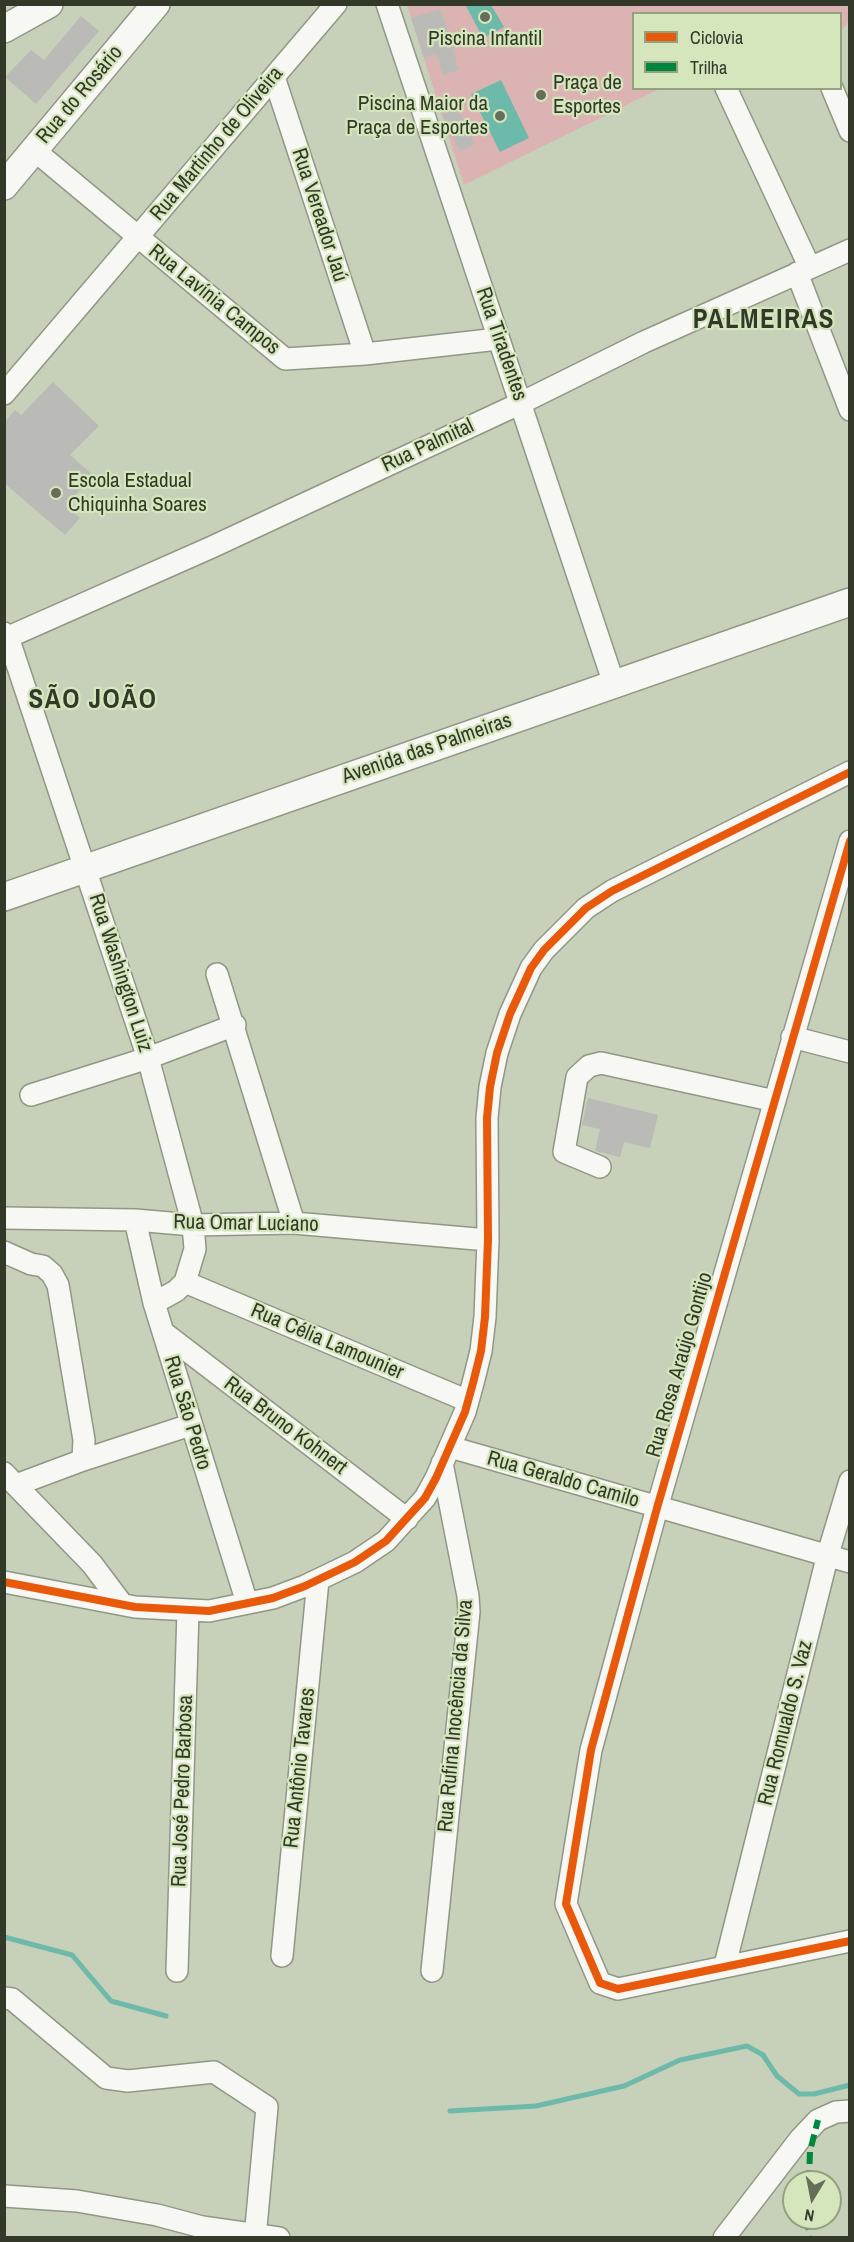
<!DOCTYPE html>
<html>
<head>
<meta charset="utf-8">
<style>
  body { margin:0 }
  #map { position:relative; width:854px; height:2242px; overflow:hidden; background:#c7d0b9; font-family:"Archivo Narrow",sans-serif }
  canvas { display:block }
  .frame { position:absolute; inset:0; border:6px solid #323929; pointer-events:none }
  .legend { position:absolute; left:632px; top:12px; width:210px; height:78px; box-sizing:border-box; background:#d5e6bc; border:2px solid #94a181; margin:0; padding:8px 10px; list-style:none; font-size:18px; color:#323929 }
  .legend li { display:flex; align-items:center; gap:12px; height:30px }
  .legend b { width:30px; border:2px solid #94a181 }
  .north { position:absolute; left:782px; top:2170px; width:60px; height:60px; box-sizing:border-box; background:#d5e6bc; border:2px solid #94a181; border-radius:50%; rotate:190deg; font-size:16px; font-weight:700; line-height:24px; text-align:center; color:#323929 }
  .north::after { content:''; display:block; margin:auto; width:21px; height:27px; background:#666e5b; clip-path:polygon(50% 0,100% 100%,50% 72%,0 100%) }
</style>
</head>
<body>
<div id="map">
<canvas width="854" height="2242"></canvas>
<div class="frame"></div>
<ul class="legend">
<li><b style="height:8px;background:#e8590c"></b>Ciclovia</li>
<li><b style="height:8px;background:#00873e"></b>Trilha</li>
</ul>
<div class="north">N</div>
</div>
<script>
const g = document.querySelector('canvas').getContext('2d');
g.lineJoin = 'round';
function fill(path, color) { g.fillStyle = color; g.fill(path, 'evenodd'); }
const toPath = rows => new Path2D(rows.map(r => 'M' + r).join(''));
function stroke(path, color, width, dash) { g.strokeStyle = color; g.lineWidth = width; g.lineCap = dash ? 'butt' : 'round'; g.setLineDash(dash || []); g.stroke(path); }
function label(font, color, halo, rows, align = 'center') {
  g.font = font + ' "Archivo Narrow",sans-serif'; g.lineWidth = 4.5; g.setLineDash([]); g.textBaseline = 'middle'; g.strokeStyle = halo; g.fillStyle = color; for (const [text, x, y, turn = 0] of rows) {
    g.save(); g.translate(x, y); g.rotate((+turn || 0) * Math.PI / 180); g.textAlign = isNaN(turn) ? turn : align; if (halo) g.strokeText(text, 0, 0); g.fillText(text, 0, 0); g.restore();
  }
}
fill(toPath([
  [849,4,850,17,846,26,841,30,840,14,634,14,634,88,659,89,464,185,407,5]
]), '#dcb3b3');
fill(toPath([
  [469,5,491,5,504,27,483,38,466,6],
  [501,80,529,138,500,152,471,94]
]), '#6db9aa');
stroke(toPath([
  [4,1937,72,1955,111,2001,166,2016],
  [450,2111,536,2106,624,2086,680,2060,747,2046,763,2055,777,2076,799,2094,814,2094,850,2085]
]), '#6db9aa', 5);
fill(toPath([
  [441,9,459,70,443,75,436,54,424,58,411,18],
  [81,16,99,31,36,104,5,77,31,50,44,60],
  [456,107,475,144,460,152,442,114],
  [53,382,99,426,70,455,93,475,66,506,80,518,65,535,4,483,4,423,15,410,21,415],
  [588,1098,658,1115,650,1148,624,1142,620,1157,595,1151,600,1129,582,1125]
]), '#babbb7');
const minor = toPath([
  [387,4,614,684],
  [274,77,365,354],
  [726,88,810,268],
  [832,88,850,131],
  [34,150,285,359,365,354,498,339],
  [797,273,850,410],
  [4,394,336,4],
  [4,633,8,637,148,1058,193,1225,195,1249,185,1282,176,1291,154,1303],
  [4,639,212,547,521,403,644,342,850,250],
  [850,841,657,1508,591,1750,566,1904,600,1983,618,1989,850,1941],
  [217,974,294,1223],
  [792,1037,850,1052],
  [31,1095,148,1058,235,1025],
  [600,1167,564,1152,577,1077,589,1066,601,1063,775,1101],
  [4,1218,135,1220,193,1225,294,1223,488,1240],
  [135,1220,154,1303,247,1603],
  [4,1252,31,1264,43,1266,52,1274,58,1285,84,1440,83,1460],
  [185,1282,468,1401],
  [163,1332,407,1519],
  [450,1447,850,1562],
  [4,1473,92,1564,122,1604],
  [16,1485,83,1460,190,1425],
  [4,1582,135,1607,209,1611,273,1598,305,1586,355,1562,386,1541,425,1498,436,1478,465,1412,473,1383,481,1351,485,1317,488,1240,487,1118,490,1087,497,1053,510,1014,531,968,544,950,586,908,612,891,850,772],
  [282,1956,318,1580],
  [725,1965,828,1554,850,1481],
  [177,1971,188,1611],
  [432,1971,469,1612,468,1596,442,1463],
  [4,1998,12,1999,106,2078,128,2081,214,2072,267,2107,255,2238],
  [4,2196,77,2201,157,2215,202,2227,279,2238],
  [724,2238,800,2139,818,2120,836,2112,850,2111]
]);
const major = toPath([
  [4,29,49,4],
  [4,186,156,4],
  [4,897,850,602]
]);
stroke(minor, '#909785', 24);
stroke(major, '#909785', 30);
stroke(minor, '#f7f8f4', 21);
stroke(major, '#f7f8f4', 27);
stroke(toPath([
  [809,2182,810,2151,818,2120],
  [808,2218,809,2238]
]), '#00873e', 6, [12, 6]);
stroke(toPath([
  [850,841,657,1508,591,1750,566,1904,600,1983,618,1989,850,1941],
  [4,1582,135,1607,209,1611,273,1598,305,1586,355,1562,386,1541,425,1498,436,1478,465,1412,473,1383,481,1351,485,1317,488,1240,487,1118,490,1087,497,1053,510,1014,531,968,544,950,586,908,612,891,850,772]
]), '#e8590c', 8);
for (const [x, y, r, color] of [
  [485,17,6,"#666e5b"],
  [541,95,6,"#666e5b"],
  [500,116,6,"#666e5b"],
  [56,493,6,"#666e5b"]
]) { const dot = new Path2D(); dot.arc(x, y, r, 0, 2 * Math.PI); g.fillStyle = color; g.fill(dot); stroke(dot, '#d5e6bc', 2); }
label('21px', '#323929', '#d5e6bc', [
  ["Piscina Infantil",485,39,"center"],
  ["Praça de",553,83],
  ["Esportes",553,107],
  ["Piscina Maior da",488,104,"right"],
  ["Praça de Esportes",488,128,"right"],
  ["Escola Estadual",68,481],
  ["Chiquinha Soares",68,505]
], 'left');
label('21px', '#323929', '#d5e6bc', [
  ["Rua do Rosário",80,95,-50],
  ["Rua Martinho de Oliveira",217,144,-50],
  ["Rua Vereador Jaú",319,215,72],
  ["Rua Lavínia Campos",214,300,39],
  ["Rua Tiradentes",501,344,71],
  ["Rua Palmital",428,446,-25],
  ["Avenida das Palmeiras",427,749,-19],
  ["Rua Washington Luiz",120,973,72],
  ["Rua Omar Luciano",246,1224,1],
  ["Rua Célia Lamounier",327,1342,23],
  ["Rua Rosa Araújo Gontijo",680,1365,-74],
  ["Rua São Pedro",187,1413,73],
  ["Rua Bruno Kohnert",285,1426,37],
  ["Rua Geraldo Camilo",563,1480,16],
  ["Rua Rufina Inocência da Silva",456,1716,-85],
  ["Rua Romualdo S. Vaz",786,1723,-76],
  ["Rua Antônio Tavares",300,1768,-84],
  ["Rua José Pedro Barbosa",183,1791,-88]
]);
g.letterSpacing = '1.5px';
label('bold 27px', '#323929', '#d5e6bc', [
  ["PALMEIRAS",764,321],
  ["SÃO JOÃO",93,701]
]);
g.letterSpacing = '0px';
</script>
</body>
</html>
